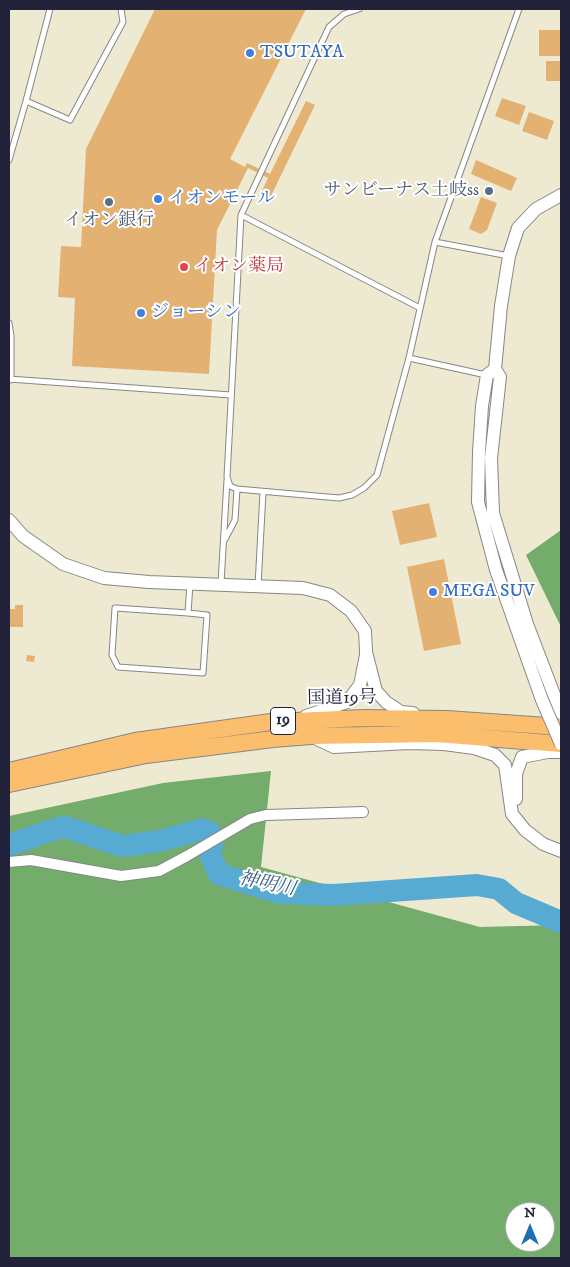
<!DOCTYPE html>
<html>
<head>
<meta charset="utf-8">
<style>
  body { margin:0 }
  #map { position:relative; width:570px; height:1267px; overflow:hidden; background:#eeead1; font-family:"IM FELL DW Pica",serif }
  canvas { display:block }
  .frame { position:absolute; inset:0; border:10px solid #22223b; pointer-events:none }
  .north { position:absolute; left:505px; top:1202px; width:50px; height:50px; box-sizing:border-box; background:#fff; border:1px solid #a7a7b1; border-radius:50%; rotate:0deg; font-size:14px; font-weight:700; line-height:20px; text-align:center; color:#22223b }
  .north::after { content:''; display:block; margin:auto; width:18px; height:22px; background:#1f6fb2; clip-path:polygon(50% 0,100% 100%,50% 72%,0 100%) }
</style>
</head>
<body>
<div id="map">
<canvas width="570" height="1267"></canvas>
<div class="frame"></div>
<div class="north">N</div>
</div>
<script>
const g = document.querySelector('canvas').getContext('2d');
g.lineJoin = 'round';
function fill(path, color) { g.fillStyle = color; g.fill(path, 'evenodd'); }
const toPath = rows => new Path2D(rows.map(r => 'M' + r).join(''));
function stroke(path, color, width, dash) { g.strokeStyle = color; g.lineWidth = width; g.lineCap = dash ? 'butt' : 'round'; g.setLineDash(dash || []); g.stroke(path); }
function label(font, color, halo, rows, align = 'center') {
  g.font = font + ' "IM FELL DW Pica","Noto Serif JP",serif'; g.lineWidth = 4; g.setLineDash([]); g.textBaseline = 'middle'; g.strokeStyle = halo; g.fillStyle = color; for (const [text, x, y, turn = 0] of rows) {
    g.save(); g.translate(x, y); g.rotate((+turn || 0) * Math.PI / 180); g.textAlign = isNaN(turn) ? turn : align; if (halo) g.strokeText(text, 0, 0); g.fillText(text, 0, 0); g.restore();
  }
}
fill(toPath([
  [561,530,561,627,526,555],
  [271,771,261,867,480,927,561,925,561,1258,9,1258,9,816,163,783],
  [515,1212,545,1212,545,1242,515,1242]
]), '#73ac6b');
stroke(toPath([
  [9,845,55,829,65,827,122,846,160,841,203,829,211,833,213,841,210,854,219,874,266,889,282,893,334,895,477,885,499,889,516,903,561,922]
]), '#57abd2', 22);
fill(toPath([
  [155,9,306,9,230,159,245,167,247,163,270,174,306,101,315,105,271,196,262,191,268,178,248,168,217,230,209,374,72,366,75,298,58,297,61,246,81,247,86,149],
  [539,30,560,30,560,56,539,56],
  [546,61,561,61,561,81,546,81],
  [502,98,526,106,519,125,495,116],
  [529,112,554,121,547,140,522,131],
  [476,160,517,178,511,191,471,174],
  [481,197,497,203,487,230,481,234,469,229],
  [429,503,437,537,400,545,392,511],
  [444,559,461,644,424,651,407,567],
  [15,605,23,605,23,627,9,627,9,609,15,609],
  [27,655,35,656,34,662,26,661]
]), '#e3b272');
const service = toPath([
  [359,9,344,14,329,27,241,215,227,477,230,486,237,489,339,498,352,495,364,488,377,475,409,358,435,242,519,9],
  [26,101,70,120,123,22,121,9],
  [9,160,26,101,50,9],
  [241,215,420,308],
  [435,242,509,256],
  [9,323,11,336,11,380],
  [409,358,486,375],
  [9,379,231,395],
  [225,539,235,520,237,489],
  [221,583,227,480],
  [258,586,263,492],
  [188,613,115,608,112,655,118,667,203,673,207,615,188,613,190,584]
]);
const minor = toPath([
  [9,862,31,860,121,876,159,871,187,856,250,819,266,815,363,812]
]);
const tertiary = toPath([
  [561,195,536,209,518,228,509,256,501,306,495,369,500,377,491,458,493,513,527,624,561,713],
  [495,369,487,375,482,406,479,452,478,502,496,570,542,700],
  [9,520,23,536,63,564,104,578,149,582,303,588,330,595,351,611,365,631,366,652,376,691,386,702,401,712,413,713],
  [306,716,347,702,360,685,366,655],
  [313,737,334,747,409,743,444,744,474,748,495,755,505,765,512,814,525,830,543,844,561,851],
  [516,799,516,774,522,757,548,752,561,752]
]);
const trunk = toPath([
  [9,771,135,741,271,722,364,718,447,719,561,727],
  [9,784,146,755,273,739,311,736,437,734,561,744]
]);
stroke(service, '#888686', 7);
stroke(minor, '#888686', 12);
stroke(tertiary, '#888686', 14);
stroke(trunk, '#888686', 18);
stroke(service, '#fff', 5);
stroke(minor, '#fff', 10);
stroke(tertiary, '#fff', 12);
stroke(trunk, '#fabe6d', 16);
const tertiaryBridge = toPath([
  [542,700,561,744]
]);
stroke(tertiaryBridge, '#888686', 14, []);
stroke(tertiaryBridge, '#fff', 12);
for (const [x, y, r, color] of [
  [250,53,5,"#3f7fe0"],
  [489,191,5,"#5c6f8a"],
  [158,199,5,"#3f7fe0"],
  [109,202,5,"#5c6f8a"],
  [184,267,5,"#e0444e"],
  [141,313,5,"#3f7fe0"],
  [433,592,5,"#3f7fe0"]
]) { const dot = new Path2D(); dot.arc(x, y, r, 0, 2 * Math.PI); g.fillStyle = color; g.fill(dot); stroke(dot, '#fff', 2); }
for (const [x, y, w] of [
  [283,721,25]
]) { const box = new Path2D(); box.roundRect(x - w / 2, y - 13.5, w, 27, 4); g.fillStyle = '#fff'; g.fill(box); stroke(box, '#22223b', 1); }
label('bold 16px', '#22223b', null, [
  ["19",283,721]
]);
label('18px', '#366cbe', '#fff', [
  ["TSUTAYA",260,53],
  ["イオンモール",168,199],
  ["ジョーシン",151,313],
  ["MEGA SUV",443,592]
], 'left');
label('18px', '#4e5e75', '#fff', [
  ["サンビーナス土岐ss",479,191],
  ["イオン銀行",109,221,"center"]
], 'right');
label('18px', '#be3a42', '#fff', [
  ["イオン薬局",194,267]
], 'left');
label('18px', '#22223b', '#fff', [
  ["国道19号",342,699,-1]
]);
label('italic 19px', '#3a607f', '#fff', [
  ["神明川",267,885,12]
]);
</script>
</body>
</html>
